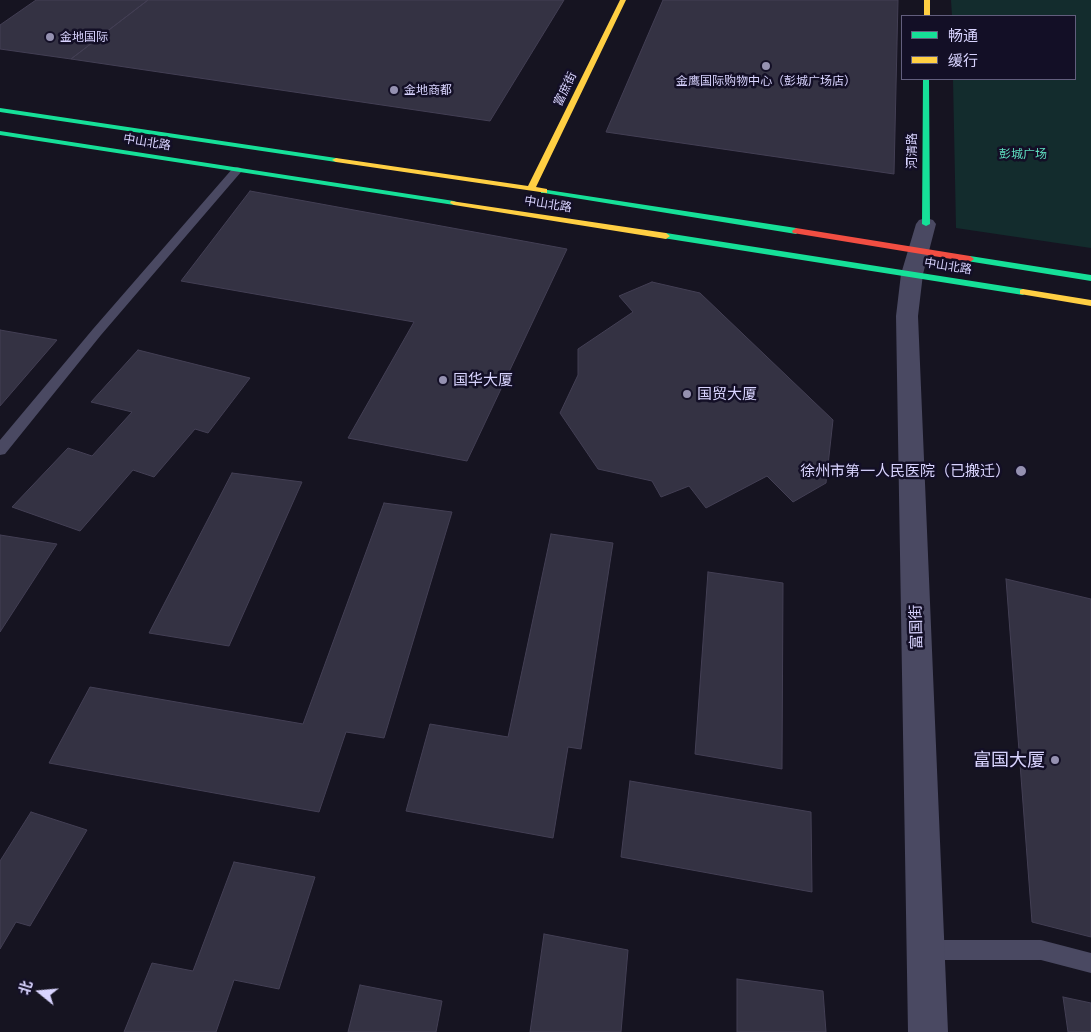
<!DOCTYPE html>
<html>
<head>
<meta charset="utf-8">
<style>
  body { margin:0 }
  #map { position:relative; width:1091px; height:1032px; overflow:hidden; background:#161421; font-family:Barlow,"Noto Sans SC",sans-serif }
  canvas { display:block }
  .legend { position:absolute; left:901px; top:15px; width:175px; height:65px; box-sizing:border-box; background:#130f26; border:1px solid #625e7d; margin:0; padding:6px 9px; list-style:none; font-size:15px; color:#d9d4ff }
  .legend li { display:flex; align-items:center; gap:10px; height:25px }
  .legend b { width:25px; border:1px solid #625e7d }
  .north { position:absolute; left:15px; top:967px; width:50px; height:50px; -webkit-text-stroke:4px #130f26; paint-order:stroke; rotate:287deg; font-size:14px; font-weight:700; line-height:20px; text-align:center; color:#d9d4ff }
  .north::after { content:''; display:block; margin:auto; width:18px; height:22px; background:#d9d4ff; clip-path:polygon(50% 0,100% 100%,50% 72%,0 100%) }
</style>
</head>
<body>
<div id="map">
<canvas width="1091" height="1032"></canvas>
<ul class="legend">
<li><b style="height:6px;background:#16e098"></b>畅通</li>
<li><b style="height:6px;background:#ffcf43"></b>缓行</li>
</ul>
<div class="north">北</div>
</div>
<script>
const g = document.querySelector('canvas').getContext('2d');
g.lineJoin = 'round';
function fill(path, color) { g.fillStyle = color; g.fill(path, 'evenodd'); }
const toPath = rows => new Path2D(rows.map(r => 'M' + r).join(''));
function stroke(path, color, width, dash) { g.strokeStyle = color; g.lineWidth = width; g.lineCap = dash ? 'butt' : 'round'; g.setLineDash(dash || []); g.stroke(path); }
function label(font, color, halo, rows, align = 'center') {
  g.font = font + ' Barlow,"Noto Sans SC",sans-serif'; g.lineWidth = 5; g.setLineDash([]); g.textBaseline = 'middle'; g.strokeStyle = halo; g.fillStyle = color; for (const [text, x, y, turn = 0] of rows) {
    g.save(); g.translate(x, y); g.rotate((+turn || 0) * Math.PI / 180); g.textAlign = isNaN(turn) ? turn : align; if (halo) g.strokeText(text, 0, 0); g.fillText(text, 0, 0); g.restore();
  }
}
fill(toPath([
  [951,0,1091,0,1091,248,956,228,953,79,1075,79,1075,16,952,16]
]), '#132c2d');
const building = toPath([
  [36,0,148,0,71,59,0,49,0,25,36,0],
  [148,0,564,0,490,121,71,59,148,0],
  [663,0,898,0,894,174,606,132,663,0],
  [250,191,567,249,467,461,348,438,414,322,181,281,250,191],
  [652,282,700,293,833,420,826,483,793,502,767,476,706,508,689,486,661,497,652,481,598,469,560,413,578,375,578,349,633,312,619,296,652,282],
  [0,330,57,340,0,406,0,330],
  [138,350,250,378,208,433,195,429,154,477,133,470,80,531,12,507,68,448,92,456,132,412,91,402,138,350],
  [232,473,302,482,229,646,149,633,232,473],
  [384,503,452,512,384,738,346,732,319,812,49,763,90,687,303,724,384,503],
  [551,534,613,543,581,749,568,747,553,838,406,811,430,724,508,737,551,534],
  [0,535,57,544,0,632,0,535],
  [708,572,783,583,782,769,695,754,708,572],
  [1006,579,1091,599,1091,937,1032,922,1006,579],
  [630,781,811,812,812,892,621,857,630,781],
  [31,812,87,830,30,926,16,922,0,949,0,861,31,812],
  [234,862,315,877,279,989,234,980,216,1032,124,1032,152,963,193,971,234,862],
  [544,934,628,950,621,1032,530,1032,544,934],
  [737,979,823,991,826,1032,737,1032,737,979],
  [360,985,442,1001,436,1032,348,1032,360,985],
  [1063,997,1091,1003,1091,1032,1068,1032,1063,997]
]);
fill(building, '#343243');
stroke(building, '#433f54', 1);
fill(toPath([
  [237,167,241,168,242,170,241,172,101,335,5,454,0,455,0,440,93,329,233,168,237,167],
  [926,940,1041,940,1091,953,1091,973,1041,960,926,960,919,957,916,950,919,943,926,940]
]), '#4a4962');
fill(toPath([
  [926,218,933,220,936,224,923,274,918,316,948,1032,908,1032,896,316,901,274,916,224,919,220,926,218]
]), '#4a4962');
fill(toPath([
  [923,79,929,79,930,224,926,226,922,224,923,79],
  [0,108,336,158,340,160,336,162,0,112,0,108],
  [0,131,454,201,458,203,454,205,0,135,0,131],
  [541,189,796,228,800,231,796,234,544,193,541,193,541,189],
  [666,233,1023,289,1027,292,1023,295,663,238,662,236,666,233],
  [970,256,1091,275,1091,281,967,261,966,259,970,256]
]), '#16e098');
fill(toPath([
  [620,0,626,0,536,187,547,189,547,193,336,162,332,160,336,158,528,186,620,0],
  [924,0,930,0,930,16,924,16,924,0],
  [451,201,666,233,670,236,666,239,454,205,450,203,451,201],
  [1023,289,1091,300,1091,306,1020,294,1020,290,1023,289]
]), '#ffcf43');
fill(toPath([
  [796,228,970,256,974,259,970,262,793,233,792,231,796,228]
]), '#f24e42');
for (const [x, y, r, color] of [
  [50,37,5,"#9591b1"],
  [766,66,5,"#9591b1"],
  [394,90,5,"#9591b1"],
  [443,380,5,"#9591b1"],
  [687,394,5,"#9591b1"],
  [1021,471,6,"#9591b1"],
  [1055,760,5,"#9591b1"]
]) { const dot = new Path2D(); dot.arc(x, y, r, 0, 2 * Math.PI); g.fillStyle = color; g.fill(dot); stroke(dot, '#130f26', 2); }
label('12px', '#d9d4ff', '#130f26', [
  ["金地国际",60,37],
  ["金鹰国际购物中心（彭城广场店）",766,81,"center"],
  ["金地商都",404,90]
], 'left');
label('12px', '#d9d4ff', '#130f26', [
  ["富庶街",565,89,-64],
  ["中山北路",147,142,9],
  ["河清路",912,151,-90],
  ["中山北路",548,204,9],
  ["中山北路",948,266,9]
]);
label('12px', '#5fe0c0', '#130f26', [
  ["彭城广场",1023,154]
]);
label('15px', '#d9d4ff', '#130f26', [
  ["国华大厦",453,380],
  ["国贸大厦",697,394],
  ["徐州市第一人民医院（已搬迁）",1010,471,"right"]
], 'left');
label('15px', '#d9d4ff', '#130f26', [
  ["富国街",916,627,-91]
]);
label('18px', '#d9d4ff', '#130f26', [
  ["富国大厦",1045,760]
], 'right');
</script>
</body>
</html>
